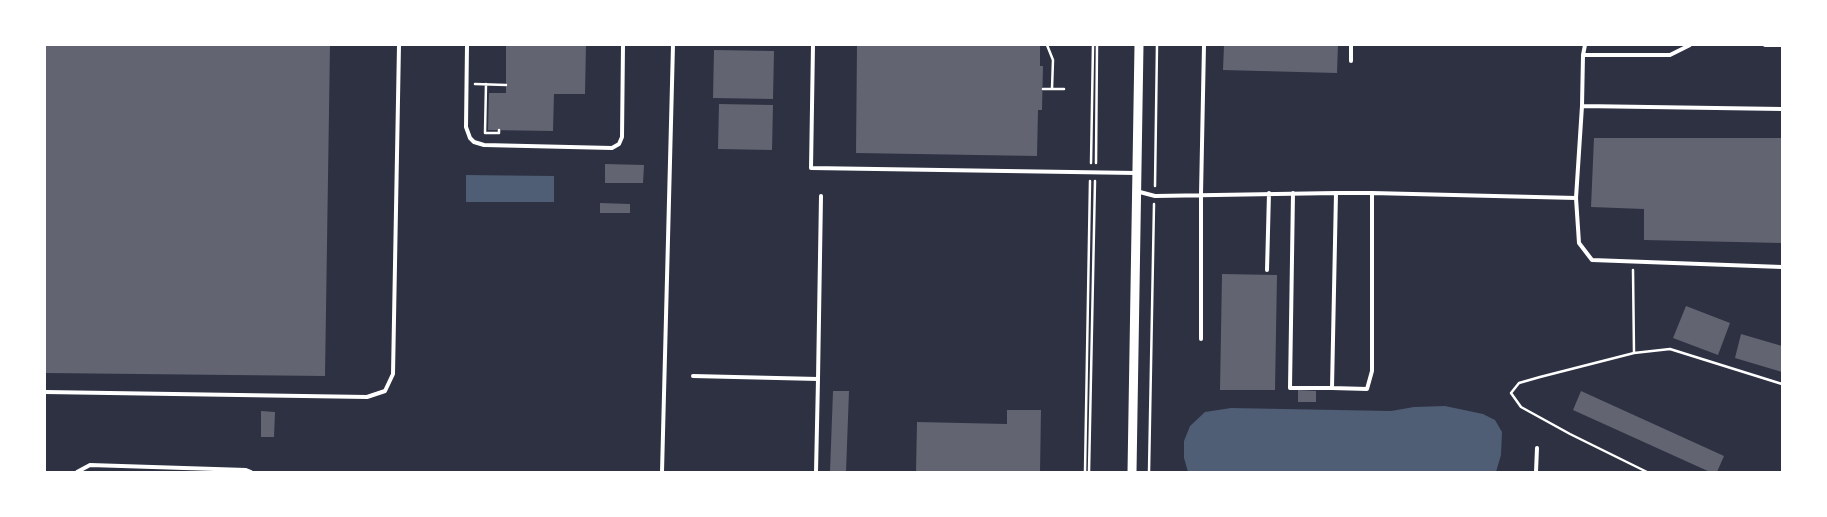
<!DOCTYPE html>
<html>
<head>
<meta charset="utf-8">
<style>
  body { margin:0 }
  #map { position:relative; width:1827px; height:517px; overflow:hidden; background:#2d3142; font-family:Lato,sans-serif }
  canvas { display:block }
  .frame { position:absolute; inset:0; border:46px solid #fff; pointer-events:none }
</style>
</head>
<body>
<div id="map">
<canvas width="1827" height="517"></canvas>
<div class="frame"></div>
</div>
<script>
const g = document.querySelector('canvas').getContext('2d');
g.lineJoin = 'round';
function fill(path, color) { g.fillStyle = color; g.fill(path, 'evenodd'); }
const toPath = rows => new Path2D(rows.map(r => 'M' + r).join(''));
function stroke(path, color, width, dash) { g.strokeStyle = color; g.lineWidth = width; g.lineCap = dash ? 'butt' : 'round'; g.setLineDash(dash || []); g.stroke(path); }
fill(toPath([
  [466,175,554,176,554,202,466,202],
  [1445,406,1483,414,1495,420,1502,432,1501,455,1496,472,1188,472,1184,458,1184,441,1190,426,1205,412,1231,408,1391,411,1414,407]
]), '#4f5d75');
fill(toPath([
  [45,45,330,45,325,376,45,373],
  [506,45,586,45,585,94,554,94,553,131,488,130,489,93,506,93],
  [857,45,1040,45,1040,66,1043,66,1042,110,1038,110,1037,156,856,153],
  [1224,45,1338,45,1337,73,1223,70],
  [714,50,774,51,773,99,713,98],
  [719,104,773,105,772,150,718,149],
  [1594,138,1782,138,1782,243,1644,240,1644,209,1591,207],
  [605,164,644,165,643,183,605,183],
  [600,203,630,204,630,213,600,213],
  [1222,274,1277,275,1275,390,1220,390],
  [1686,306,1730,323,1718,355,1673,338],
  [1741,334,1782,346,1782,372,1735,358],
  [1298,390,1316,391,1316,402,1298,402],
  [833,391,849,391,846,472,830,472],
  [1581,391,1724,456,1717,472,1710,472,1573,410],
  [1007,410,1041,410,1040,472,916,472,917,422,1007,424],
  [261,411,275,412,274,437,261,437]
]), '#626471');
stroke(toPath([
  [1047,45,1053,60,1052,89],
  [475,84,506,85],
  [486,84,485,133,499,133,499,130],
  [1043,89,1064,89],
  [1091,163,1093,45],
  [1096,163,1097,45],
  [1155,186,1157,45],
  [1633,270,1634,353],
  [1085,472,1090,181],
  [1089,472,1095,181],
  [1149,472,1154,204],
  [1647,472,1570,434,1521,407,1511,393,1519,383,1540,377,1634,353,1670,349,1782,384]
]), '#fff', 2.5);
stroke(toPath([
  [467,45,466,127,470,138,474,142,484,145,612,148,619,144,622,137,623,45],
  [813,45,811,168,1136,173],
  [1765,45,1782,45],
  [1583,55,1585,45],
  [1351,61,1351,45],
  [1582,106,1583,55,1670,55,1690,45],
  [1782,109,1582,106,1576,198,1579,243,1592,260,1782,267],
  [1136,191,1155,196,1336,193,1332,388,1367,389,1372,371,1372,193,1336,193],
  [1293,193,1290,388,1332,388],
  [1372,193,1576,198],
  [1267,270,1269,193],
  [1201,339,1201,194,1204,45],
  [693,376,818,379,821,196],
  [45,392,367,397,385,391,393,374,399,45],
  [77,472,90,465,246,470,251,472],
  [662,472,673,45],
  [816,472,818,379],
  [1536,472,1537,448]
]), '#fff', 4);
stroke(toPath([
  [1132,472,1139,45]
]), '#fff', 9);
</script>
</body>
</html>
